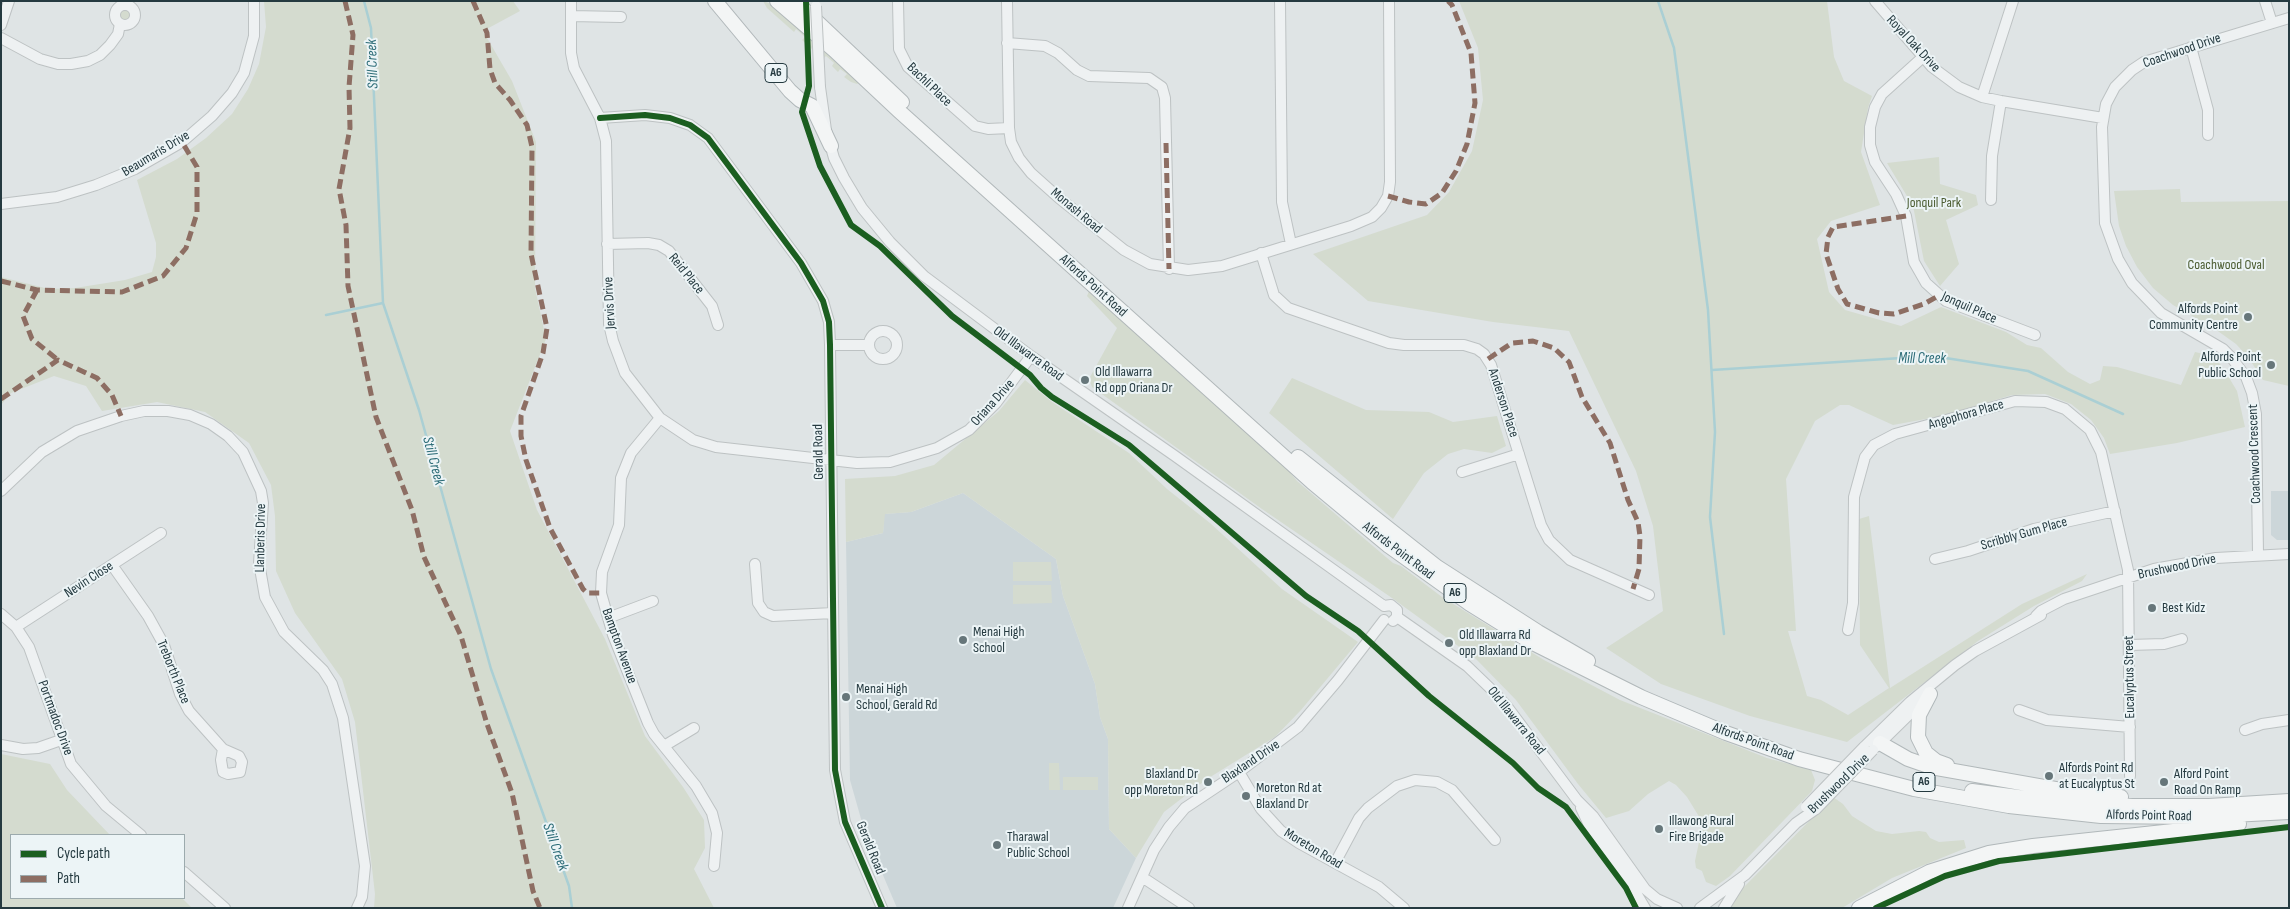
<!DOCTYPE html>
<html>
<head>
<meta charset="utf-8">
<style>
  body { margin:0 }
  #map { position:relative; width:2290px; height:909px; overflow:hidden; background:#dfe4e5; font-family:"Sofia Sans Condensed",sans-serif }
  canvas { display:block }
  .frame { position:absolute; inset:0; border:2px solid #253a40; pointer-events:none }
  .legend { position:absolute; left:10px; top:834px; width:175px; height:65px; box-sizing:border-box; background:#ecf4f6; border:1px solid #9caaad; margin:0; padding:6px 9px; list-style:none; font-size:15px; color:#253a40 }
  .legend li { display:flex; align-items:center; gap:10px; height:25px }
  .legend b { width:25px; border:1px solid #9caaad }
</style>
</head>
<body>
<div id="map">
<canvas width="2290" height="909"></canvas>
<div class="frame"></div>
<ul class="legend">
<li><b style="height:6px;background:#1b5e20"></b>Cycle path</li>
<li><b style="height:6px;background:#8d6e63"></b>Path</li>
</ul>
</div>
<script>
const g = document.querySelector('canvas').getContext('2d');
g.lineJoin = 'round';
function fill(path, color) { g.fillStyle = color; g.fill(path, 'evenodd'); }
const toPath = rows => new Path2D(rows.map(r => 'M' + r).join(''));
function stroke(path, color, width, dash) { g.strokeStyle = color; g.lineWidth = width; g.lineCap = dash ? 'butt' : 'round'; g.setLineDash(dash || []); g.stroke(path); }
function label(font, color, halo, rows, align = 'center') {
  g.font = font + ' "Sofia Sans Condensed",sans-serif'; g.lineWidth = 4; g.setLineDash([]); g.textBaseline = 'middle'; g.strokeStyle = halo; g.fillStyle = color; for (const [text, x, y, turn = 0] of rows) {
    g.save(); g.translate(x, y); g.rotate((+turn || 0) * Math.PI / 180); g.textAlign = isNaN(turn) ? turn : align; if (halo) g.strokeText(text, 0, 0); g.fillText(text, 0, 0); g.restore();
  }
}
fill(toPath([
  [2271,491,2289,491,2289,540,2277,540,2271,535],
  [963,493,1056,559,1063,596,1095,684,1100,717,1108,739,1109,829,1136,858,1113,908,897,908,865,833,850,780,846,542,883,533,884,514,911,512]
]), '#ccd6d9');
fill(toPath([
  [264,1,513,1,520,11,483,31,512,81,536,142,535,288,546,339,510,431,537,510,605,639,645,736,683,787,704,820,705,848,694,869,714,908,374,908,375,894,355,722,342,679,295,613,276,571,275,516,271,485,249,443,205,412,157,402,102,411,86,386,54,376,11,393,1,405,1,277,49,289,75,288,125,280,152,272,156,257,156,243,137,180,177,159,206,138,232,114,248,89,259,64,266,27],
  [763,1,772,4,860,82,857,84,851,82,844,77,847,74,840,69,838,72,832,66,834,63,826,56,823,59,802,40,805,37,796,29,794,32,767,8],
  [1459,1,1827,1,1834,57,1844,81,1872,96,1868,108,1861,152,1880,205,1831,221,1817,239,1829,292,1845,310,1901,326,1941,307,2006,332,2027,345,2041,348,2068,372,2090,384,2100,380,2103,366,2117,367,2181,385,2195,352,2204,354,2213,357,2222,366,2237,391,2245,427,2177,443,2110,454,2104,438,2091,420,2071,404,2045,394,2012,395,1942,416,1893,425,1849,405,1840,405,1815,421,1786,479,1796,631,1788,631,1807,696,1821,700,1848,715,1889,688,1860,645,1859,519,1869,516,1890,688,2022,604,2087,574,2082,581,2034,606,1978,641,1847,742,1750,716,1661,684,1606,648,1663,611,1653,526,1636,471,1569,331,1493,322,1368,301,1313,254,1427,215,1449,192,1472,151,1483,100,1478,48],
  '119.5 15a5.5 5.5 0 1 1 11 0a5.5 5.5 0 1 1-11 0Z',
  [1939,157,1940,184,1976,195,1978,205,1946,220,1959,264,1940,286,1924,261,1913,206,1887,163],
  [2180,189,2181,202,2289,201,2289,386,2263,380,2248,357,2236,344,2215,329,2173,305,2153,288,2137,267,2126,246,2119,226,2114,191],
  [1089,291,1285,466,1297,481,1347,524,1393,563,1401,566,1442,597,1544,660,1620,700,1767,758,1811,770,1815,780,1812,791,1730,876,1716,886,1706,882,1702,871,1696,868,1695,861,1703,823,1687,797,1676,785,1669,781,1648,794,1629,811,1606,818,1578,784,1516,700,1476,659,1392,598,1262,509,1092,387,1089,379,1117,328,1087,296],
  [1292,378,1366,410,1429,412,1453,422,1497,416,1506,446,1492,453,1464,449,1448,454,1424,473,1393,519,1269,413],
  [1025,380,1052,402,1129,453,1167,489,1210,523,1282,589,1358,642,1301,710,1275,737,1207,779,1164,812,1136,858,1109,829,1108,739,1100,717,1095,684,1063,596,1056,559,963,493,911,512,885,514,883,533,846,542,845,479,895,476,934,465,999,411],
  [1013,562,1051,562,1052,581,1013,581],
  [1013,585,1051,585,1052,603,1013,604],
  [1,754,50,764,67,790,110,835,11,835,11,898,182,898,192,908,1,908],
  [1049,763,1059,763,1060,790,1049,790],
  [1063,777,1098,777,1098,790,1063,790],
  [1833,797,1843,804,1852,816,1876,831,1892,834,1919,831,1926,832,1930,838,1939,842,1964,840,1966,848,1892,878,1842,908,1728,908,1740,891]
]), '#d4dbcf');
stroke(toPath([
  [364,1,371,28,383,303,419,410,491,669,569,886,572,908],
  [1658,1,1674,48,1708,310,1715,432,1710,517,1724,634],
  [326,315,383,303],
  [1712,370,1933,356,2028,371,2123,414]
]), '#aacfd4', 2.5);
const minor = toPath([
  [571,1,571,53,574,68,600,118,606,141,609,324,613,341,625,373,660,418,693,440,716,447,857,463,890,462,937,448,969,430,996,403,1031,356],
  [898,1,899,49,908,67,975,126,988,129,1009,128],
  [1007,1,1009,128,1011,142,1019,158,1031,173,1059,198,1124,250,1150,264,1188,270,1222,266,1351,226,1372,217,1381,208,1388,196,1390,182,1389,1],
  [1280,1,1282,202,1291,244],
  [1875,1,1932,67,1959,87,1982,97,2001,101,2103,118],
  [2265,1,2272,23],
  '115 15a10 10 0 1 1 20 0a10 10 0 1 1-20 0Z',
  [571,16,621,17],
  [1,25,9,1],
  [1,38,40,59,58,64,71,64,88,61,100,55,110,45,118,34,120,24],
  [1007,43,1045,46,1058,53,1077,70,1089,76,1149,78,1162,87,1165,98,1169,269],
  [2191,47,2208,110,2208,135],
  [1923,57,1882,94,1875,107,1870,127,1870,145,1875,162,1896,194,1906,216,1914,262,1926,283,1946,301,2035,335],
  [820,87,826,130,834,158,844,178,862,208,890,242,924,276,1031,356,1175,456,1384,606],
  [1982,97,2013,1],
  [600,118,645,115,670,118,690,125,708,138,801,263,823,301,829,322,830,345,835,770,845,822,882,908],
  [1991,200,1992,156,2001,101],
  [1,204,57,197,96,185,135,169,182,142,212,116,232,93,244,73,254,36,254,1],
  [607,244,648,243,659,245,669,251,712,306,718,325],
  [1261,253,1274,295,1288,308,1389,343,1404,345,1464,345,1477,349,1484,354,1491,365,1541,525,1549,540,1570,560,1649,595],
  '869 345a14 14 0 1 1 28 0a14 14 0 1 1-28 0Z',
  [830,345,869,345],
  [660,418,631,453,621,478,619,525,602,572,601,593,613,635,648,723,654,734,696,786,712,813,717,833,714,866],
  [1462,472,1519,454],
  [1,491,42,452,77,431,121,416,144,411,168,411,190,415,211,424,228,436,243,452,261,491,263,503,259,563,265,597,284,632,323,670,332,684,343,718,365,866,362,897,357,908],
  [2258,554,2256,414,2252,393,2246,377,2231,357,2223,349,2161,313,2132,283,2118,259,2105,223,2102,127,2106,104,2115,87,2132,70,2144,62,2289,18],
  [1935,559,1968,551,2034,529,2115,511],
  [755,564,758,603,764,612,773,616,833,613],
  [112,565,148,616,164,645,180,694,189,711,223,749,239,756,242,762,240,772,228,774,223,772,221,760,223,749],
  [1384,606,1391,605,1397,610,1397,617,1393,621],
  [1,614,16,627,29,647,71,764,106,806,141,835],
  [2036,616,2041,611,2064,599,2154,569,2216,558,2289,554],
  [1397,617,1467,666,1493,691,1506,705,1577,800,1593,816,1645,889,1657,899,1677,908],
  [608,618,653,601],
  [16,627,161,533],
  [1848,630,1853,603,1854,497,1865,457,1874,445,1895,434,2015,401,2046,402,2065,409,2090,430,2101,452,2128,570,2130,776],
  [2129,645,2164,644,2182,639],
  [2019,710,2047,720,2130,727],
  [2245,730,2262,724,2289,720],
  [1,745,23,749,38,748,61,740],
  [664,746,694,728],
  [1864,747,1910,702,1955,665,1975,651,2041,615],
  [1876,747,1924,700],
  [1239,772,1261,809,1281,831,1299,843,1379,887,1404,908],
  [1581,808,1588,823,1626,876,1645,908],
  [1335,863,1359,818,1368,808,1397,786,1415,780,1437,782,1452,790,1495,840],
  [184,872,225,908],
  [1142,877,1189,908],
  [1128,908,1154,850,1169,827,1185,808,1239,772,1298,727,1338,680,1384,620],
  [1700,908,1745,875,1796,823,1816,809],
  [1724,908,1739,884]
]);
const highway = toPath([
  [715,1,790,91,800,100,812,106,831,146],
  [777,1,834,50,899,111,1312,482,1389,546,1470,604,1531,642,1641,697,1726,733,1799,759,1914,789,2009,806,2101,816,2194,817,2289,812],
  [795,1,902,102],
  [1298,457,1437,567,1538,632,1588,661],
  [1930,694,1919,715,1918,737,1926,753,1936,761,1947,765],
  [1880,743,1908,759,1931,767,2078,793,2121,797],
  [1972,791,2041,800,2132,806,2209,806,2289,801],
  [1859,908,1929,872,1989,853,2033,846,2239,824]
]);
stroke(minor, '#bdc2c3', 12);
stroke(highway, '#b1b8ba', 16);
stroke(minor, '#eef1f2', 10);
stroke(highway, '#f3f5f5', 14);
const minorBridge = toPath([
  [816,6,820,87],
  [1806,807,1864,747],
  [1816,809,1873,750]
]);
stroke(minorBridge, '#bdc2c3', 12, []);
stroke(minorBridge, '#eef1f2', 10);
stroke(toPath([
  [345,1,353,35,349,87,350,128,339,189,346,225,348,286,376,417,412,510,424,557,461,636,487,724,512,793,533,891,540,908],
  [473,1,487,33,490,69,495,83,510,100,527,125,532,147,531,254,547,328,543,353,521,416,521,436,526,460,550,528,583,589,587,593,601,593],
  [1166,143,1169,269],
  [1388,196,1409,202,1426,204,1442,193,1456,171,1467,144,1475,103,1471,53,1452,5,1448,1],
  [1906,216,1833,227,1828,237,1826,254,1838,289,1847,304,1879,313,1894,314,1924,304,1938,296],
  [1,281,37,290,122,292,163,276,186,248,197,213,197,167,182,142],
  [37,290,23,316,32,339,58,360],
  [1488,359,1512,343,1533,341,1554,348,1569,362,1582,397,1610,443,1628,500,1638,522,1640,536,1639,569,1633,589],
  [1,399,58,360,97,378,112,395,121,416]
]), '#8d6e63', 5, [10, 5]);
stroke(toPath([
  [806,1,809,86,802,112,820,166,851,225,880,246,952,316,1030,375,1041,388,1052,397,1129,445,1306,596,1358,631,1429,696,1513,763,1538,788,1566,807,1626,888,1636,908],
  [600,118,645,115,670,118,690,125,708,138,801,263,823,301,829,322,830,345,835,770,845,822,882,908],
  [1876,908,1945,876,1999,861,2289,827]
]), '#1b5e20', 6);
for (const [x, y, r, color] of [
  [2248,317,5,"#66767a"],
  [2271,365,5,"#66767a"],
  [1085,380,5,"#66767a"],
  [2152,608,5,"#66767a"],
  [963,640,5,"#66767a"],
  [1449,643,5,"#66767a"],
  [846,697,5,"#66767a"],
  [2049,776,5,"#66767a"],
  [1208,782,5,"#66767a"],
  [2164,782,5,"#66767a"],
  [1246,796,5,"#66767a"],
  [1659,829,5,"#66767a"],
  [997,845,5,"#66767a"]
]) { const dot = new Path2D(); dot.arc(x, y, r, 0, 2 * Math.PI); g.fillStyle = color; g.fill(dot); stroke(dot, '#ecf4f6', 2); }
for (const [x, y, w] of [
  [776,73,22],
  [1455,593,22],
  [1924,782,22]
]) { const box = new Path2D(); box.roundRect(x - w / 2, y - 9.5, w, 19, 4); g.fillStyle = '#ecf4f6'; g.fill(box); stroke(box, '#253a40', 1); }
label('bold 12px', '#253a40', null, [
  ["A6",776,73],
  ["A6",1455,593],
  ["A6",1924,782]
]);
label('14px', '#253a40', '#ecf4f6', [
  ["Royal Oak Drive",1913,44,47],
  ["Coachwood Drive",2182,51,-19],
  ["Bachli Place",929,85,44],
  ["Beaumaris Drive",156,154,-31],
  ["Monash Road",1076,211,40],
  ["Reid Place",686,274,51],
  ["Alfords Point Road",1093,286,42],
  ["Jervis Drive",610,303,-93],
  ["Jonquil Place",1969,308,24],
  ["Old Illawarra Road",1028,354,36],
  ["Oriana Drive",993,403,-48],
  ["Anderson Place",1503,403,72],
  ["Angophora Place",1966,415,-16],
  ["Gerald Road",819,452,-91],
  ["Coachwood Crescent",2255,454,-92],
  ["Scribbly Gum Place",2024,534,-16],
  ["Llanberis Drive",261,538,-89],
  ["Alfords Point Road",1398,551,37],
  ["Brushwood Drive",2177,567,-12],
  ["Nevin Close",89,580,-33],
  ["Bampton Avenue",619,646,70],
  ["Treborth Place",173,672,68],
  ["Eucalyptus Street",2130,677,-91],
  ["Portmadoc Drive",55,718,70],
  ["Old Illawarra Road",1516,721,51],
  ["Alfords Point Road",1753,742,20],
  ["Blaxland Drive",1251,762,-34],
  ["Brushwood Drive",1839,784,-44],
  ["Alfords Point Road",2149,816,1],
  ["Gerald Road",870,848,68],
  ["Moreton Road",1313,849,31]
]);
label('14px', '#4b5c31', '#ecf4f6', [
  ["Jonquil Park",1934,203],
  ["Coachwood Oval",2226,265]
]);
label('14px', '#253a40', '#ecf4f6', [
  ["Alfords Point",2238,309,"right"],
  ["Community Centre",2238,325,"right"],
  ["Alfords Point",2261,357,"right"],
  ["Public School",2261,373,"right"],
  ["Old Illawarra",1095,372],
  ["Rd opp Oriana Dr",1095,388],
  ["Best Kidz",2162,608],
  ["Menai High",973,632],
  ["School",973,648],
  ["Old Illawarra Rd",1459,635],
  ["opp Blaxland Dr",1459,651],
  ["Menai High",856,689],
  ["School, Gerald Rd",856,705],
  ["Alfords Point Rd",2059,768],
  ["at Eucalyptus St",2059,784],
  ["Blaxland Dr",1198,774,"right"],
  ["opp Moreton Rd",1198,790,"right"],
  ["Alford Point",2174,774],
  ["Road On Ramp",2174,790],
  ["Moreton Rd at",1256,788],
  ["Blaxland Dr",1256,804],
  ["Illawong Rural",1669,821],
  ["Fire Brigade",1669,837],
  ["Tharawal",1007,837],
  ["Public School",1007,853]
], 'left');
label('italic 15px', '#2c6c77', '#ecf4f6', [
  ["Still Creek",373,64,-92],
  ["Mill Creek",1922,359],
  ["Still Creek",433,461,75],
  ["Still Creek",555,847,70]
]);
</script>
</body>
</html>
